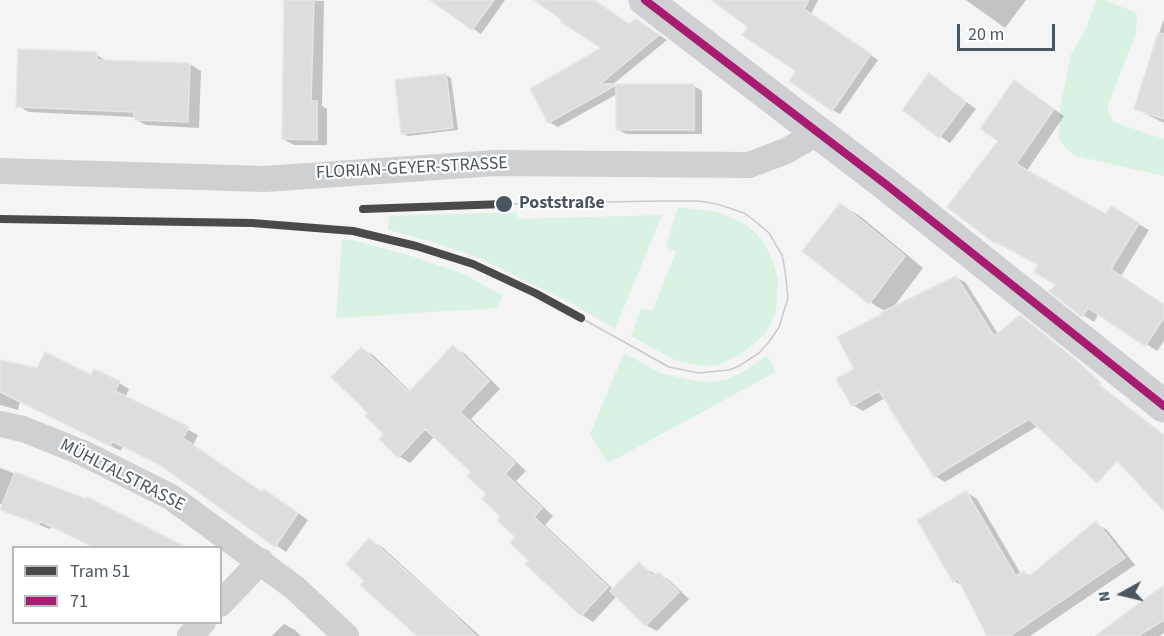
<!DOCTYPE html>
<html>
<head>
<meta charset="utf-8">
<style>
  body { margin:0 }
  #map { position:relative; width:1164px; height:636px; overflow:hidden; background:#f4f4f4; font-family:"Source Sans 3",sans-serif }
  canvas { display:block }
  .legend { position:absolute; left:12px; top:546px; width:210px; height:78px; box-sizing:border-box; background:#fff; border:2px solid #b7bbc0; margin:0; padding:8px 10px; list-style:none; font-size:18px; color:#4a5661 }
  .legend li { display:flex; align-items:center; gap:12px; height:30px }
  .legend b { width:30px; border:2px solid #b7bbc0 }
  .north { position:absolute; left:1092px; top:564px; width:60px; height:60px; -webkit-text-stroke:4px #fff; paint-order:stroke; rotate:262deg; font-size:16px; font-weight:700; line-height:24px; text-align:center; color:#4a5661 }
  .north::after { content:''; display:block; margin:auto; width:21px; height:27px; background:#4a5661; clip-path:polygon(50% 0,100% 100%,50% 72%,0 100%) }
  .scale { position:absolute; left:957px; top:24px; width:98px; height:27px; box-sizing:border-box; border:3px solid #4a5661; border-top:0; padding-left:8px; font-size:18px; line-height:21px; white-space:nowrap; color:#4a5661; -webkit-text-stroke:4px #fff; paint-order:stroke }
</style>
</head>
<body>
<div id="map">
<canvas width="1164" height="636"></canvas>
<ul class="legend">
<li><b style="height:8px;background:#4a4a49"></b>Tram 51</li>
<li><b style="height:8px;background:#a71b71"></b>71</li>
</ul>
<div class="north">N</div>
<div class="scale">20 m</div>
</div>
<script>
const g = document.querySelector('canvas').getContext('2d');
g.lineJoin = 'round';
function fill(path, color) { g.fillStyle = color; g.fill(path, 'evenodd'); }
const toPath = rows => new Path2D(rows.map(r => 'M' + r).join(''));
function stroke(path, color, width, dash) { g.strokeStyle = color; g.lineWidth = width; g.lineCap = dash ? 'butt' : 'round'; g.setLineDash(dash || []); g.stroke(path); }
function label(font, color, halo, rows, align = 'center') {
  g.font = font + ' "Source Sans 3",sans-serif'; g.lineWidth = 4.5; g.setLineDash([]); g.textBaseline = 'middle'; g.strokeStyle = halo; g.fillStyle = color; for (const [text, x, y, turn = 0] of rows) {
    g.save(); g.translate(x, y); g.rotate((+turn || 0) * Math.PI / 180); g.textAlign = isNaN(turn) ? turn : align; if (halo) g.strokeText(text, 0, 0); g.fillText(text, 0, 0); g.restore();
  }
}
fill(toPath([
  [1096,0,1104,0,1137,13,1136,33,1107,108,1113,122,1164,139,1164,176,1076,156,1066,149,1059,138,1060,108,1071,54,1084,33],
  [678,207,717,212,743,223,754,231,765,245,773,261,778,279,776,311,771,324,763,336,740,355,717,365,703,366,674,360,631,336,641,308,652,311,676,252,666,247],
  [516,212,517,219,662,215,615,329,574,305,481,259,439,244,388,230,389,216],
  [342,239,352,240,411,256,464,274,502,295,498,308,336,318],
  [624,353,660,373,695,381,711,382,727,379,741,373,767,356,776,372,608,463,590,434]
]), '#d9f2e3');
fill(toPath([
  [285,0,324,1,322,106,327,109,327,145,294,145,283,139],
  [446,0,505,0,481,34,441,6],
  [536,0,593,0,630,26,645,26,667,40,612,85,694,86,702,91,702,134,626,134,617,129,617,94,558,127,549,122,604,48],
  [713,0,818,0,811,14,878,60,840,114,832,110,798,71,750,27],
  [966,0,1026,0,1005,28],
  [1163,21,1164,21,1164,123,1136,109],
  [96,54,107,62,190,64,201,71,199,128,146,125,135,119,135,117,29,112,18,106],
  [446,75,451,78,458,130,408,136,402,133],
  [930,75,976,109,950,143,940,136],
  [1025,89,1064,116,1026,172,1107,216,1111,208,1149,230,1121,276,1164,305,1164,341,1157,351,1099,313,1094,322,1083,315,1040,265,994,242,1000,141],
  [841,205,860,216,923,268,892,309,956,277,966,283,998,334,1025,327,1122,402,1081,462,1038,426,945,482,935,476,885,398,863,411,853,405,856,369,886,312,870,302],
  [453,347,465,354,500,389,471,419,526,471,516,481,553,516,545,525,614,590,639,564,656,575,658,573,669,580,689,599,657,631,646,625,617,596,593,622,582,615,531,561,518,537,473,472,435,436,410,463,399,456,387,434,370,413,361,349,373,355,411,392],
  [0,361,38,370,92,377,119,383,129,389,125,398,198,435,193,445,263,494,275,497,308,520,286,552,165,467,123,446,121,451,20,401,18,410,0,405],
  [0,468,87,501,52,526,50,529,13,515,2,509,4,505,0,504],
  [966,492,977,499,1021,574,1024,573,1031,576,1096,523,1107,530,1135,565,1030,636,989,636,963,586,954,581],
  [370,540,382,547,480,636,419,636,366,581],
  [1164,586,1164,633,1159,636,1098,636],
  [284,624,295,630,301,636,272,636]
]), '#0003');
const building = toPath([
  [284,0,314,0,311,101,317,101,317,140,282,139,284,0],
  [430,0,494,0,472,30,430,0],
  [534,0,594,0,629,24,636,19,659,35,600,84,694,84,694,130,616,130,616,85,548,123,530,89,601,48,561,22,562,20,534,0],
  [711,0,809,0,804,9,871,54,832,111,789,81,796,71,742,35,748,27,711,0],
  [1158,33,1164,34,1164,119,1134,109,1158,33],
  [18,49,97,52,97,60,190,63,188,122,134,120,134,112,16,107,18,49],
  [929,73,966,102,939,138,902,110,929,73],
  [446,74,453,128,401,134,395,80,446,74],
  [1014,80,1054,109,1016,164,1106,214,1111,206,1139,223,1111,269,1164,305,1164,318,1145,346,1088,308,1082,317,1049,291,1056,285,1034,272,1038,265,995,241,994,243,947,207,998,141,980,129,1014,80],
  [840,203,905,256,869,304,802,251,840,203],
  [956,276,994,336,1020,315,1076,360,1101,383,1099,385,1164,435,1164,511,1117,461,1097,483,1029,419,934,477,879,391,852,406,836,379,854,369,837,337,882,314,880,313,956,276],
  [453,345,489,381,460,412,515,463,505,474,542,508,534,517,608,587,581,616,525,564,529,561,510,543,515,537,497,520,500,516,482,499,486,494,467,476,471,472,425,429,398,458,379,439,384,434,365,416,368,413,331,377,361,347,409,392,453,345],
  [45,352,91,375,94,369,120,381,115,391,189,427,183,438,262,492,264,489,298,513,275,547,160,465,112,441,110,446,0,392,0,360,37,368,45,352],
  [15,472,86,499,87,497,188,548,95,548,40,521,39,524,0,510,15,472],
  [966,491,1016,576,1024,571,1028,577,1096,521,1125,558,1010,636,987,636,958,579,953,582,917,520,966,491],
  [369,538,441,602,476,636,417,636,360,585,364,581,346,564,369,538],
  [639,562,653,576,658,572,679,592,645,626,610,591,639,562],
  [1164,585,1164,620,1138,636,1095,636,1164,585]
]);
fill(building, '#ddddde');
stroke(building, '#e5e6e7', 1.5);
stroke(toPath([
  [0,171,265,179,495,163,749,165,786,151,817,133],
  [0,424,23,429,83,453,171,497,295,588,346,636],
  [220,604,261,561],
  [190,636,203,622]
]), '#ced0d2', 26);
stroke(toPath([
  [645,0,888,186,1164,406]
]), '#ced0d4', 33);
stroke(toPath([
  [504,204,658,201,699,201,717,204,744,213,755,221,769,233,782,255,785,270,788,298,779,327,769,342,759,353,739,366,729,370,698,373,669,367,581,318]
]), '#c9cacc', 1.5);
stroke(toPath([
  [645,0,888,186,1164,406]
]), '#a71b71', 8);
stroke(toPath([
  [363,209,504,204],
  [0,219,252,223,353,231,416,246,473,264,535,293,581,318]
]), '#4a4a49', 8);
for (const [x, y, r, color] of [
  [504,204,9,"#4a5661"]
]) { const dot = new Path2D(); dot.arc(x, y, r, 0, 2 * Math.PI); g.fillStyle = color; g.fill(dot); stroke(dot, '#fff', 2); }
label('18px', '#4a5661', '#fff', [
  ["FLORIAN-GEYER-STRASSE",412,169,-3],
  ["MÜHLTALSTRASSE",122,476,27]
]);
label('bold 18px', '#4a5661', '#fff', [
  ["Poststraße",519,204]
], 'left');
</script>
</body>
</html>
